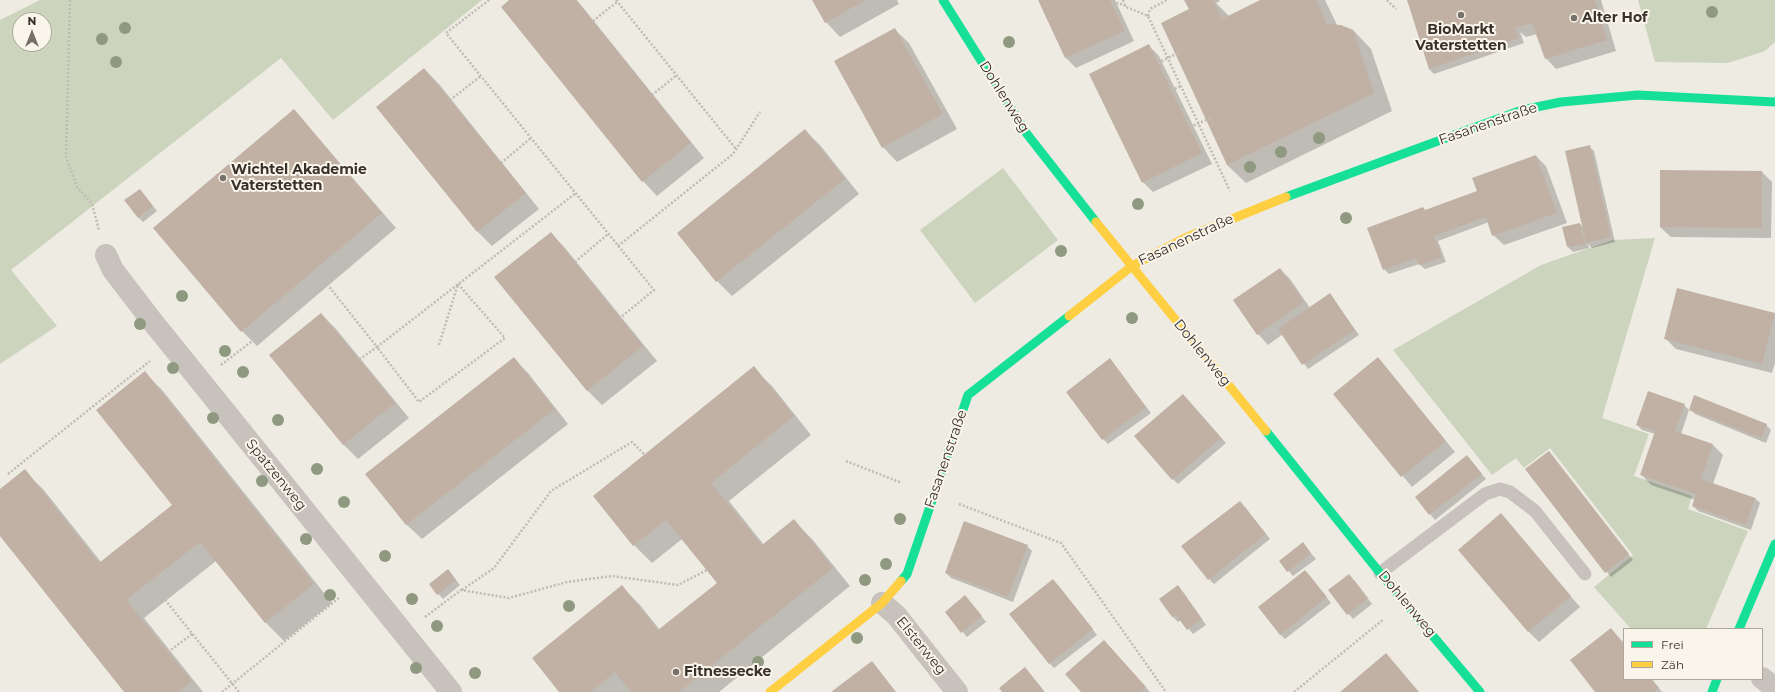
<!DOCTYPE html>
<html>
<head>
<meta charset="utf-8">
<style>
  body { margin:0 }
  #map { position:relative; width:1775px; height:692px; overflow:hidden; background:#eeebe3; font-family:Montserrat,sans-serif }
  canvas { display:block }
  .legend { position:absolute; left:1623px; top:628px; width:140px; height:52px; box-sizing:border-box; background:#faf5eb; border:1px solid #aca69e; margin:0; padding:5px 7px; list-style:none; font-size:12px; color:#38302a }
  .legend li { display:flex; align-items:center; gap:8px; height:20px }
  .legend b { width:20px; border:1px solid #aca69e }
  .north { position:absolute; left:12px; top:12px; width:40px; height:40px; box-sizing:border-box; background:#faf5eb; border:1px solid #aca69e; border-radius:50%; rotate:0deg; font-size:11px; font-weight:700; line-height:16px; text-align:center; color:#38302a }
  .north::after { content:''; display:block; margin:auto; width:14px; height:18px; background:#78716b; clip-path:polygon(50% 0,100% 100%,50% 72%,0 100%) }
</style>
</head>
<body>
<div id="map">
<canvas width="1775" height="692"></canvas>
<ul class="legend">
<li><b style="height:5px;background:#16e098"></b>Frei</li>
<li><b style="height:5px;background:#ffcf43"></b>Zäh</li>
</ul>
<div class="north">N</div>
</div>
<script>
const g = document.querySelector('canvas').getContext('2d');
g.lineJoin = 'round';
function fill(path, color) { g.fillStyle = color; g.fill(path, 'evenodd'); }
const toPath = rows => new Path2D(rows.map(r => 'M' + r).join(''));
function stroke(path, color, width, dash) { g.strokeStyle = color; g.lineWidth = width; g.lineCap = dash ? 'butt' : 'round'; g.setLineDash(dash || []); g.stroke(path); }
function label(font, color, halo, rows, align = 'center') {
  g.font = font + ' Montserrat,sans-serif'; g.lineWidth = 4; g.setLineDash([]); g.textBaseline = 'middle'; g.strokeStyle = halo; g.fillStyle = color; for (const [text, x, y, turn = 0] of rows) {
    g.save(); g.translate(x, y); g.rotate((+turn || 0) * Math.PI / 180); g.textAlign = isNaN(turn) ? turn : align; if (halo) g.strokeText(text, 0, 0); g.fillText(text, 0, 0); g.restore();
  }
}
fill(toPath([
  [40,0,482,0,333,120,281,58,11,270,57,326,0,364,0,20],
  [20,20,44,20,44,44,20,44],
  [1638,0,1775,0,1775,42,1765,51,1728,63,1655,62],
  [1003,168,1058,240,975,303,920,230],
  [1655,238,1602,418,1649,434,1634,476,1692,496,1688,509,1748,531,1706,629,1631,629,1594,587,1633,555,1550,448,1524,468,1516,458,1492,475,1393,350,1541,265,1612,240]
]), '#ccd4be');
fill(toPath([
  [511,0,577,0,704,158,657,196,643,181,502,7],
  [813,0,897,0,899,4,840,37,826,22],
  [1039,0,1115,0,1134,41,1076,68,1066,58],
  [1186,0,1219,0,1220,1,1216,3,1229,16,1262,0,1325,0,1337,25,1353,30,1371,49,1392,111,1246,183,1227,165,1191,9],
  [1408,0,1601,0,1616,51,1556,69,1546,58,1537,34,1526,37,1520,32,1524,43,1434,74,1429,69],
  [894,29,909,43,957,129,897,162,883,147],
  [1149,46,1159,56,1212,164,1153,192,1143,182],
  [424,69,439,84,539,209,492,246,478,232,377,107],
  [805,131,820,145,859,194,732,296,717,281,678,233],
  [1589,146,1594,151,1615,242,1592,248,1588,244,1589,248,1573,252,1568,247,1580,224,1584,228],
  [1536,156,1546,166,1567,223,1504,245,1493,235,1489,222,1438,241,1446,262,1425,269,1419,264,1389,274,1384,269,1426,211,1478,191],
  [343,167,396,228,257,346,242,331,154,228],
  [1762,172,1772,182,1771,238,1671,237,1660,227],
  [140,190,157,211,143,222,138,217],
  [551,233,565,248,657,361,602,405,587,390],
  [1280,269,1290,279,1310,308,1330,295,1359,335,1308,369,1283,334,1268,345,1258,334,1234,301],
  [321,314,336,329,409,418,358,459,344,445,271,355],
  [1775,314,1775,363,1772,373,1676,349,1666,339],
  [514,359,528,373,568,424,422,539,407,525,367,474],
  [1378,359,1455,452,1412,487,1335,394],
  [1110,360,1151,413,1108,444,1103,439],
  [753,368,772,386,811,435,729,501,764,545,794,521,812,539,850,586,719,692,560,692,622,587,640,605,660,630,718,583,682,539,652,563,634,545],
  [145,373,163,391,332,603,284,641,266,623,216,561,144,618,203,692,126,692,0,535,0,490,24,471,43,489,101,562,173,505],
  [1188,400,1226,443,1178,484,1173,479],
  [1684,405,1689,410,1681,434,1713,445,1723,455,1713,484,1755,498,1760,503,1751,530,1698,511,1693,506,1695,500,1651,485,1641,474,1655,434,1642,430,1637,425],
  [1690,409,1766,425,1771,430,1766,443,1695,414],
  [1549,452,1633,560,1611,577,1526,469],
  [1472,462,1486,479,1435,520,1416,497],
  [1245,507,1270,539,1214,584,1209,579],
  [1501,515,1580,607,1539,642,1528,631],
  [1303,544,1316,559,1293,576,1280,561],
  [1027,546,1032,551,1013,602,951,578,946,573],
  [448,570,460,585,443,599,430,585],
  [1310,576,1331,603,1285,639,1280,634],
  [1354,580,1372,604,1353,619,1330,591],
  [1058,585,1097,635,1054,668,1049,663],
  [1183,592,1206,625,1193,634,1181,620,1178,622,1173,617,1161,600],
  [970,602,986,622,967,637,946,612],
  [1611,630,1624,643,1624,679,1652,679,1662,692,1596,692],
  [1109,646,1150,692,1082,692],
  [1025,668,1045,692,1004,692]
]), '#0003');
fill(toPath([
  [509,0,576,0,691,143,642,182,501,7],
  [812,0,866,0,825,23],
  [1038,0,1110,0,1125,31,1065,58],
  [1184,0,1213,0,1222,19,1260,0,1316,0,1327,24,1341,25,1353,30,1374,93,1227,165,1161,23,1189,9],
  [1407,0,1595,0,1607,40,1545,59,1532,23,1515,28,1519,38,1429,69],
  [895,28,943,114,882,148,834,61],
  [1149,44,1202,153,1142,183,1089,74],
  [424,68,526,193,477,232,376,107],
  [294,109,382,213,241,332,153,228],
  [805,129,845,179,716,282,677,233],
  [1590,145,1611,237,1586,243,1565,151],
  [1536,155,1557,213,1492,236,1486,217,1434,236,1442,257,1419,265,1416,258,1383,270,1367,228,1423,207,1425,210,1477,191,1472,178],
  [1660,170,1762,171,1762,228,1660,227],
  [140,189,153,206,138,218,124,200],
  [1580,223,1585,244,1567,247,1562,227],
  [551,232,643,346,587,391,494,277],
  [1280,268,1304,302,1257,335,1233,300],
  [1677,288,1775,313,1762,364,1664,339],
  [1330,293,1355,330,1302,365,1278,329],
  [321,313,395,403,343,445,269,355],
  [514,357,555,409,406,525,365,474],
  [1378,357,1446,441,1401,477,1333,394],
  [1110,358,1146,407,1102,440,1066,392],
  [754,366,794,416,711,483,762,545,794,519,833,568,679,692,631,692,615,672,591,692,559,692,532,658,622,585,658,630,717,583,666,520,633,546,593,496],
  [145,371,314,584,265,623,200,542,126,600,192,681,179,692,124,692,0,536,0,489,25,469,99,563,172,505,96,410],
  [1648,391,1685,404,1675,431,1713,444,1701,479,1755,498,1746,525,1692,506,1696,494,1640,475,1655,431,1636,425],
  [1183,394,1221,438,1172,480,1134,436],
  [1694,395,1767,424,1761,438,1689,410],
  [1549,451,1629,554,1605,573,1525,469],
  [1467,455,1482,474,1429,515,1415,497],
  [1240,501,1266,534,1208,580,1181,546],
  [1501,513,1571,596,1528,632,1458,550],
  [964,521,1028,545,1008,597,945,573],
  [1303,542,1311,553,1287,572,1279,561],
  [448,569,456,580,437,595,429,584],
  [1305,570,1327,597,1280,635,1258,607],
  [1349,574,1368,598,1347,615,1328,590],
  [1053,579,1093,629,1049,664,1009,614],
  [1178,585,1202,619,1187,630,1176,615,1172,617,1159,599],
  [965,595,982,616,961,633,945,612],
  [1611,628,1624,644,1624,679,1651,679,1659,688,1654,692,1595,692,1570,660],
  [1104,640,1146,687,1141,692,1081,692,1065,674],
  [1386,653,1419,692,1340,692],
  [872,661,896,692,831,692],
  [1025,667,1043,690,1041,692,1002,692,999,688]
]), '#c1b1a5');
stroke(toPath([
  [70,0,66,157,77,187,92,204,99,230],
  [489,0,446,33,654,290,620,318],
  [616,0,736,149],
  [1123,0,1126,7,1148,16,1230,191],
  [1387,0,1396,9],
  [1113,6,1118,3,1126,6],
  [1148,16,1150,9,1167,0],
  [593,21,617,2],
  [1158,63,1180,52],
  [1171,90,1181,86],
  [652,95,677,75],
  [450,100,481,76],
  [1190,127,1211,118],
  [501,163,531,138],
  [618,246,733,154,760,112],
  [575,262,608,234],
  [327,284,377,347,360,359],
  [458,284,505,338,419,402,377,347,576,193],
  [283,297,294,310],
  [439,345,458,284],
  [221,365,350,266,337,251],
  [846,461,902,483],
  [8,474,150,361],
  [959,504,1061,543,1166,692],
  [150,581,239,692],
  [462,590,494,568,551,491,632,442,644,454],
  [296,598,313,619],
  [425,617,461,590,509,598,567,582,612,576,678,585,707,570],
  [168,652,192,634],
  [222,692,340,597],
  [1294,692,1384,619]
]), '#c0bbb4', 2.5, [2, 2]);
stroke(toPath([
  [1380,573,1485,494,1500,489,1510,492,1535,511,1585,574]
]), '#c7c2bc', 13);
stroke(toPath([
  [106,255,113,270,152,321,451,692],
  [882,603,896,615,957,692],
  [1762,678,1775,688]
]), '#c7c2bc', 22);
stroke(toPath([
  [943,0,1027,134,1096,222],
  [1286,197,1522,110,1561,102,1638,95,1775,102],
  [1266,431,1380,573,1480,692],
  [901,581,907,574,968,395,1069,316],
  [1739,629,1775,544],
  [1712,692,1717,679]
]), '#16e098', 9);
stroke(toPath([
  [1096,222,1266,431],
  [1069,316,1132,266,1185,238,1286,197],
  [770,692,882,603,901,581]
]), '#ffcf43', 9);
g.fillStyle = '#8f997f';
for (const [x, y] of [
  [1712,12],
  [125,28],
  [102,39],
  [1009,42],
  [116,62],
  [1319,138],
  [1281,152],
  [1250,167],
  [1138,204],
  [1346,218],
  [1061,251],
  [182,296],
  [1132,318],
  [140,324],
  [225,351],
  [173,368],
  [243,372],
  [213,418],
  [278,420],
  [317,469],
  [262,481],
  [344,502],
  [900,519],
  [306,539],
  [385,556],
  [886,564],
  [865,580],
  [330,595],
  [412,599],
  [569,606],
  [437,626],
  [857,638],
  [758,662],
  [416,668],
  [475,673]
]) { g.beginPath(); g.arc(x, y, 6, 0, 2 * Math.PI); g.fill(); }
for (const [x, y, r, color] of [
  [1461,15,4,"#78716b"],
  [1574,18,4,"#78716b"],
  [223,178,4,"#78716b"],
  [676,672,4,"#78716b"]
]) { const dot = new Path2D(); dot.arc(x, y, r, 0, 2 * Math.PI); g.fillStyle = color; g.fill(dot); stroke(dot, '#faf5eb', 1.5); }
label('bold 14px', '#38302a', '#faf5eb', [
  ["Alter Hof",1582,18],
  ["BioMarkt",1461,30,"center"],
  ["Vaterstetten",1461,46,"center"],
  ["Wichtel Akademie",231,170],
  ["Vaterstetten",231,186],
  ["Fitnessecke",684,672]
], 'left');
label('14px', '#38302a', '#faf5eb', [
  ["Dohlenweg",1004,97,58],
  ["Fasanenstraße",1488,124,-19],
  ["Fasanenstraße",1186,240,-25],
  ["Dohlenweg",1202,353,51],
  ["Fasanenstraße",946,459,-71],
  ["Spatzenweg",276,475,51],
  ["Dohlenweg",1407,604,50],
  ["Elsterweg",921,646,51]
]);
</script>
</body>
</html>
